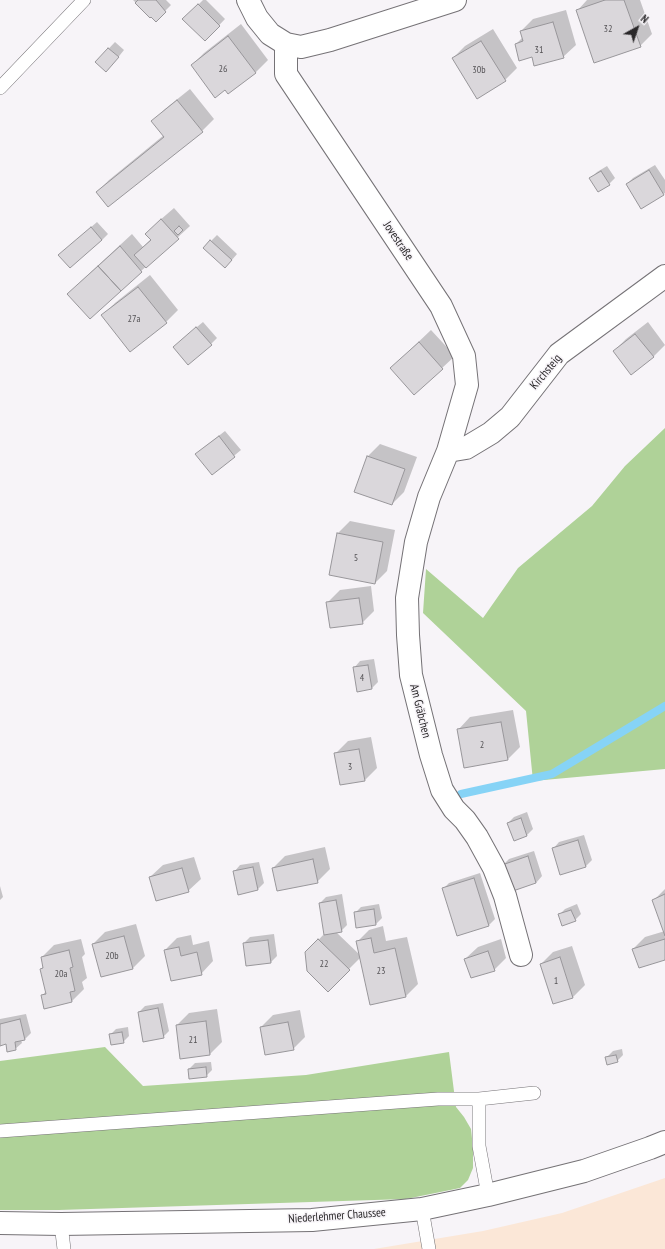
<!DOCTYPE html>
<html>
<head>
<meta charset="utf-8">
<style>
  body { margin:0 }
  #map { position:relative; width:665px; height:1249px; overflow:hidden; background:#f7f4f8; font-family:"PT Sans Narrow",sans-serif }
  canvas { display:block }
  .north { position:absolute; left:617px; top:8px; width:40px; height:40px; -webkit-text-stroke:3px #f7f4f8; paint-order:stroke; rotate:40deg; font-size:11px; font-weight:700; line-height:16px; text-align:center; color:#292729 }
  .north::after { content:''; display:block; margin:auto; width:14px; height:18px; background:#292729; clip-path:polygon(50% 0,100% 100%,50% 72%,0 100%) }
</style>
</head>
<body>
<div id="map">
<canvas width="665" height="1249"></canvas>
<div class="north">N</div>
</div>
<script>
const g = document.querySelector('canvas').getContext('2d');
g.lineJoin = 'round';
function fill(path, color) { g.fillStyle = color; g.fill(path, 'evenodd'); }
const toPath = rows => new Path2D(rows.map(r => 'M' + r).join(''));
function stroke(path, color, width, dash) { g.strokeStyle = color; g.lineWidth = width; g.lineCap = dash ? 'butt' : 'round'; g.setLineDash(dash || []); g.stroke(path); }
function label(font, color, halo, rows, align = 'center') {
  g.font = font + ' "PT Sans Narrow",sans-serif'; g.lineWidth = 3; g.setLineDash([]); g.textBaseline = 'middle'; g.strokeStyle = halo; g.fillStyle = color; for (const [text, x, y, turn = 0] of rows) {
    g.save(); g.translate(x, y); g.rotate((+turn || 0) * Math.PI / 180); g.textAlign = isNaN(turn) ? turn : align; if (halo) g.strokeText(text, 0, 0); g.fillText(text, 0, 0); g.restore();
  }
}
fill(toPath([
  [665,1178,665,1249,374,1249,483,1231,562,1213]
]), '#fbe7d7');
fill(toPath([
  [665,428,665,769,533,781,526,711,423,613,426,569,483,618,518,568,592,506,625,466],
  [105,1047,143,1086,306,1075,449,1052,456,1107,464,1117,471,1129,473,1148,473,1168,468,1180,460,1188,406,1199,59,1210,0,1210,0,1061]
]), '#afd298');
fill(toPath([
  [133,0,166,0,171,5,156,20,151,16,150,17],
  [203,0,206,0,225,19,205,40,184,19],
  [587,0,640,0,652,34,640,46,577,11],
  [566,10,576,45,563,57,532,56,516,44,523,37,521,31,533,19],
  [241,24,268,60,256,72,229,93,226,89,192,65,204,53],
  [493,29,517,68,505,80,453,58,465,46],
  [115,42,124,50,112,65,96,62],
  [190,89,214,119,202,131,97,192,109,180,164,135,153,121,165,109],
  [655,165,665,180,665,193,642,208,627,184,633,178],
  [607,166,615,178,609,184,591,178,597,172],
  [174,208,190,226,90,318,80,282,132,234,143,247,151,239,159,221],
  [97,222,108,234,102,240,66,249],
  [217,235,237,254,231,261,204,248],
  [150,275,178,310,166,322,103,315,115,303],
  [203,322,217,338,211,344,180,341],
  [648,322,665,345,653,357,614,351,626,339],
  [431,330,455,356,414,394,391,368],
  [225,431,241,450,212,474,203,448],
  [380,444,417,457,404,492,392,504,356,491,368,456],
  [350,521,395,530,387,571,375,583,338,533],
  [371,586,374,611,362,623,328,602,340,590],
  [374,659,378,682,372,688,354,668,360,661],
  [513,710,520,747,507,760,458,730,470,717],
  [371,737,377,768,365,780,335,754,348,741],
  [527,812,533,829,527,835,514,840,508,823,514,817],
  [584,835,592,860,586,866,561,874,553,849,559,842],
  [325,847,330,869,317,882,273,868,285,856],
  [534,851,542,876,536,883,503,865,509,859],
  [194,857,201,879,188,891,150,877,163,865],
  [259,862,264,883,258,889,234,872,240,865],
  [480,873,495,919,489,925,443,889,449,883],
  [0,886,3,897,0,900],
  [665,889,665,959,633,949,645,937,665,931,654,900],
  [342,894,347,925,341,931,336,932,360,955,357,942,369,930,383,926,386,941,407,937,418,984,406,996,371,1004,360,958,328,990,306,953,325,933,320,903,326,897],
  [379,904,382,918,376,924,355,913,361,907],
  [577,904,581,914,575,920,559,915,565,909],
  [136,924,145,956,133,968,93,944,105,932],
  [274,934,277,956,271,962,247,965,244,943,250,937],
  [191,935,193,945,209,941,213,961,201,974,165,950,177,938],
  [81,939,85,954,82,957,87,978,82,982,84,989,72,1001,42,996,46,991,41,969,44,966,42,957,54,945],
  [501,939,506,958,494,970,465,959,478,947],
  [572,946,585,985,573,997,553,1003,541,964,553,952],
  [163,1003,169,1031,163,1037,139,1012,145,1006],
  [217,1009,222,1042,210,1054,181,1058,177,1025,189,1013],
  [300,1010,305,1037,293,1049,261,1027,273,1015],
  [26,1014,31,1033,25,1039,21,1040,22,1043,15,1049,6,1043,0,1045,0,1019],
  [128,1027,129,1036,123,1042,110,1035,116,1029],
  [622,1049,623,1055,617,1061,607,1057,613,1051],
  [211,1062,212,1070,206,1076,189,1069,195,1063]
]), '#0003');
stroke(toPath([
  [461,794,552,774,665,706]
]), '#86d3f6', 8);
const building = toPath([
  [138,0,156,0,166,12,156,22,151,17,150,18,135,3,138,0],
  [605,0,624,0,641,47,594,63,576,10,605,0],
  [198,4,220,26,205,41,182,19,198,4],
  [553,22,564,58,534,66,532,57,519,61,515,44,523,41,520,31,553,22],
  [228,36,256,73,228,94,225,90,215,98,191,65,228,36],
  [481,41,506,81,477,99,452,58,481,41],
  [108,48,119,57,106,72,95,62,108,48],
  [177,100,203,132,108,207,96,192,164,137,151,121,177,100],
  [649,170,664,195,641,209,626,184,649,170],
  [601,171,610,185,598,192,589,178,601,171],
  [161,219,179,239,146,268,134,255,151,240,145,234,161,219],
  [179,226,183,230,178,235,174,231,179,226],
  [91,227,102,240,70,268,58,255,91,227],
  [210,240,232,260,225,268,203,248,210,240],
  [120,246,142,272,121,291,98,266,120,246],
  [98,266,121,291,90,319,67,294,98,266],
  [138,287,167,323,130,352,101,315,138,287],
  [196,327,212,345,188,365,173,347,196,327],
  [635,334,654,357,631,375,613,351,635,334],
  [419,342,443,369,414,395,390,368,419,342],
  [219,436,235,457,212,475,195,454,219,436],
  [367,456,405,469,392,505,354,492,367,456],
  [337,533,383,542,375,584,329,575,337,533],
  [359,598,363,624,330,628,326,602,359,598],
  [368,665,372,689,357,692,353,667,368,665],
  [501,722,508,760,464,768,457,729,501,722],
  [359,749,365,781,340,785,334,753,359,749],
  [521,818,527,836,514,841,507,823,521,818],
  [578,840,586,867,560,875,552,848,578,840],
  [528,856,536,883,510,892,502,865,528,856],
  [313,859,318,883,277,891,272,868,313,859],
  [253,867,258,890,238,895,233,871,253,867],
  [182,868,189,892,156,901,149,877,182,868],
  [474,878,489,926,457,936,442,888,474,878],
  [665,894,665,936,652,900,665,894],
  [336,900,342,932,324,935,319,903,336,900],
  [374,909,376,925,356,928,354,912,374,909],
  [571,910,576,921,562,926,558,914,571,910],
  [124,936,133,969,101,977,92,944,124,936],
  [371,938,374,953,395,948,406,997,370,1005,356,941,371,938],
  [318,939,350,970,328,992,307,971,305,952,318,939],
  [665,939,665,960,639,968,632,949,665,939],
  [268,940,271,963,246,966,243,943,268,940],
  [179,947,181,956,197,952,202,975,171,981,164,950,179,947],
  [69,950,73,967,70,968,75,991,70,992,72,1002,44,1009,41,995,46,994,40,969,43,968,41,957,69,950],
  [488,951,495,971,471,978,464,959,488,951],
  [560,957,573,998,553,1004,540,964,560,957],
  [158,1008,164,1038,143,1042,138,1012,158,1008],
  [20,1019,25,1040,15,1042,16,1050,7,1052,6,1044,0,1046,0,1024,20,1019],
  [206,1021,210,1055,180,1059,176,1025,206,1021],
  [288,1022,294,1050,265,1055,260,1027,288,1022],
  [122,1032,124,1043,111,1045,109,1034,122,1032],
  [616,1055,618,1062,607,1065,605,1057,616,1055],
  [206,1067,207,1077,189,1079,188,1069,206,1067]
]);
fill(building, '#dad7db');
stroke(building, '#98969a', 1);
const lane = toPath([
  [0,88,84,0],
  [479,1099,479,1146,488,1195],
  [0,1131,438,1099,479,1099,534,1093],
  [422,1209,429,1249],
  [61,1224,64,1249]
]);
const street = toPath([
  [248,0,257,18,270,34,286,44,301,47,330,40,455,0],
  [286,44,286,74,441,306,464,356,467,385,448,451,429,497,416,542,407,598,408,635,411,675,431,755,442,790,454,809,465,820,477,837,494,868,505,896,521,955],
  [448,451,466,448,491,433,510,417,559,354,665,276]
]);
const secondary = toPath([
  [0,1223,61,1224,312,1220,422,1209,488,1195,584,1171,650,1148,665,1142]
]);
stroke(lane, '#757276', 14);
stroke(street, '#757276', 24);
stroke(secondary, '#757276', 24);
stroke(lane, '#fff', 13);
stroke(street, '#fff', 22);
stroke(secondary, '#fff', 22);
label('10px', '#555356', null, [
  ["32",608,29],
  ["31",539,50],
  ["26",223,69],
  ["30b",479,70],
  ["27a",134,319],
  ["5",356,558],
  ["4",362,678],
  ["2",482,745],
  ["3",350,767],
  ["20b",112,956],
  ["22",324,964],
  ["23",381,971],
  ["20a",61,974],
  ["1",556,981],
  ["21",193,1040]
]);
label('12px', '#292729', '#f7f4f8', [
  ["Jovestraße",398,241,56],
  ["Kirchsteig",546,372,-50],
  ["Am Gräbchen",420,711,76],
  ["Niederlehmer Chaussee",337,1216,-4]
]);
</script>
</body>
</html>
